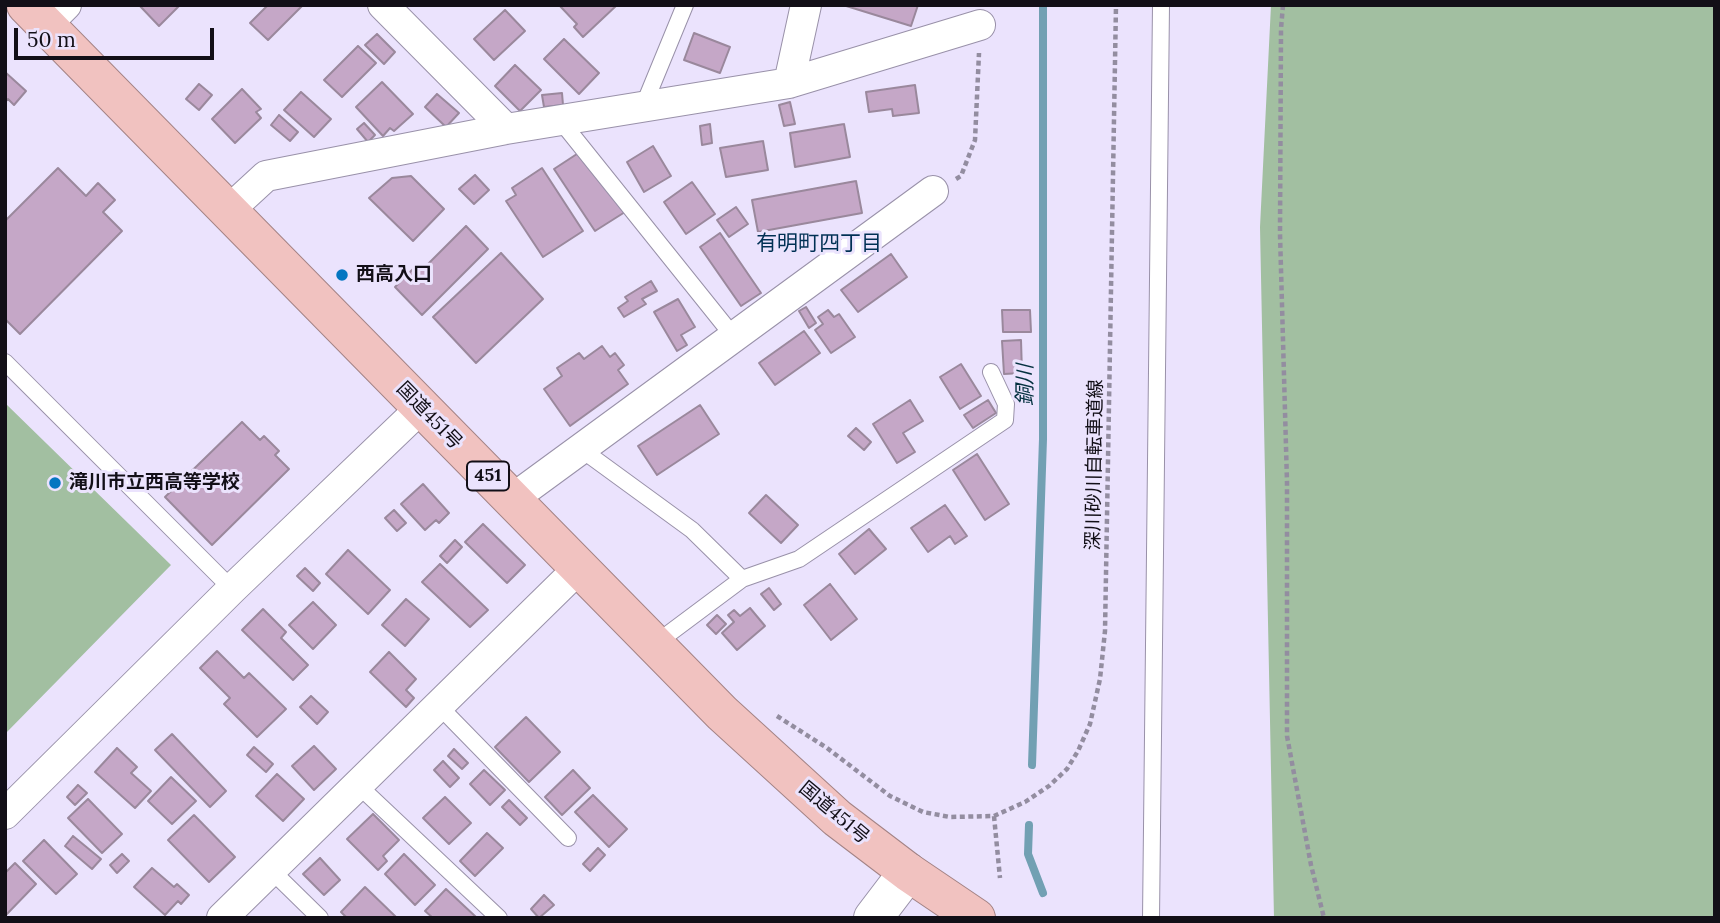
<!DOCTYPE html>
<html>
<head>
<meta charset="utf-8">
<style>
  body { margin:0 }
  #map { position:relative; width:1720px; height:923px; overflow:hidden; background:#ebe3fd; font-family:Lora,serif }
  canvas { display:block }
  .frame { position:absolute; inset:0; border:7px solid #120f17; pointer-events:none }
  .scale { position:absolute; left:14px; top:28px; width:200px; height:32px; box-sizing:border-box; border:4px solid #120f17; border-top:0; padding-left:9px; font-size:21px; line-height:24px; white-space:nowrap; color:#120f17; -webkit-text-stroke:5px #ebe3fd; paint-order:stroke }
</style>
</head>
<body>
<div id="map">
<canvas width="1720" height="923"></canvas>
<div class="frame"></div>
<div class="scale">50 m</div>
</div>
<script>
const g = document.querySelector('canvas').getContext('2d');
g.lineJoin = 'round';
function fill(path, color) { g.fillStyle = color; g.fill(path, 'evenodd'); }
const toPath = rows => new Path2D(rows.map(r => 'M' + r).join(''));
function stroke(path, color, width, dash) { g.strokeStyle = color; g.lineWidth = width; g.lineCap = dash ? 'butt' : 'round'; g.setLineDash(dash || []); g.stroke(path); }
function label(font, color, halo, rows, align = 'center') {
  g.font = font + ' Lora,"Noto Sans JP",serif'; g.lineWidth = 6; g.setLineDash([]); g.textBaseline = 'middle'; g.strokeStyle = halo; g.fillStyle = color; for (const [text, x, y, turn = 0] of rows) {
    g.save(); g.translate(x, y); g.rotate((+turn || 0) * Math.PI / 180); g.textAlign = isNaN(turn) ? turn : align; if (halo) g.strokeText(text, 0, 0); g.fillText(text, 0, 0); g.restore();
  }
}
fill(toPath([
  [1271,5,1715,5,1715,918,1274,918,1260,227],
  [5,403,171,565,5,734]
]), '#a2bfa1');
stroke(toPath([
  [1032,765,1043,439,1043,5],
  [1029,825,1028,854,1043,893]
]), '#72a0b3', 8);
const building = toPath([
  [139,5,178,5,179,6,159,26,139,5],
  [268,5,303,5,268,40,250,23,268,5],
  [559,5,617,5,583,37,574,27,577,24,559,5],
  [843,5,918,5,911,26,843,5],
  [505,10,525,31,494,60,474,39,505,10],
  [694,33,730,47,720,73,684,60,694,33],
  [377,34,395,52,384,64,365,45,377,34],
  [564,39,599,73,579,94,544,59,564,39],
  [358,46,376,63,342,97,324,80,358,46],
  [515,65,541,90,520,111,495,86,515,65],
  [5,72,26,91,14,105,8,99,5,102,5,72],
  [382,82,413,114,394,131,390,128,383,136,356,107,382,82],
  [199,84,212,95,199,110,186,99,199,84],
  [915,85,919,113,893,116,892,109,869,112,866,92,915,85],
  [242,89,261,109,256,112,261,118,235,143,212,119,242,89],
  [301,92,331,119,314,137,284,110,301,92],
  [562,93,563,105,544,107,542,95,562,93],
  [437,94,459,113,446,127,425,107,437,94],
  [790,102,795,124,784,126,779,105,790,102],
  [279,115,298,132,290,141,271,125,279,115],
  [364,123,375,135,368,142,357,129,364,123],
  [710,124,712,143,702,145,700,126,710,124],
  [844,124,850,157,795,167,790,133,844,124],
  [763,141,768,170,726,177,720,148,763,141],
  [653,146,671,176,644,192,627,162,653,146],
  [583,150,625,212,595,231,554,169,583,150],
  [58,168,86,196,98,183,115,200,103,212,122,231,20,334,5,319,5,221,58,168],
  [542,168,583,231,543,257,506,201,516,195,512,188,542,168],
  [475,175,489,190,474,204,459,189,475,175],
  [411,176,444,209,413,241,369,198,392,178,411,176],
  [856,181,862,213,758,232,752,200,856,181],
  [692,182,715,214,686,234,664,202,692,182],
  [736,207,748,224,729,237,717,220,736,207],
  [466,226,488,249,422,315,395,287,418,264,423,269,466,226],
  [720,233,761,293,741,306,700,247,720,233],
  [501,253,543,299,476,363,433,317,501,253],
  [891,254,907,277,858,312,841,290,891,254],
  [651,281,657,291,642,299,646,304,624,317,618,308,628,301,625,297,651,281],
  [678,299,695,327,681,335,687,345,677,351,654,312,678,299],
  [806,307,816,323,809,328,799,311,806,307],
  [828,310,834,317,839,314,855,337,831,353,815,330,823,324,818,317,828,310],
  [1002,310,1030,310,1031,332,1003,332,1002,310],
  [804,331,820,353,775,385,759,363,804,331],
  [1021,340,1022,373,1004,374,1002,341,1021,340],
  [602,346,610,357,615,353,624,365,618,370,628,384,570,426,544,389,562,376,557,368,579,353,584,359,602,346],
  [961,364,981,396,960,409,940,377,961,364],
  [910,400,923,421,903,433,915,452,897,463,873,424,910,400],
  [988,400,996,413,973,428,964,415,988,400],
  [700,405,719,434,657,475,638,446,700,405],
  [242,422,260,440,264,436,279,451,275,455,289,469,212,545,165,497,242,422],
  [856,428,871,442,864,450,848,436,856,428],
  [977,454,1009,504,985,520,953,470,977,454],
  [423,484,449,513,439,523,436,520,425,530,401,504,423,484],
  [766,495,798,525,781,543,749,513,766,495],
  [945,505,967,536,955,544,950,536,928,552,911,528,945,505],
  [394,510,406,523,397,531,385,518,394,510],
  [483,524,525,565,507,583,465,542,483,524],
  [869,529,886,549,855,574,839,554,869,529],
  [455,540,462,547,447,563,440,556,455,540],
  [348,550,390,590,368,614,326,574,348,550],
  [440,564,488,610,470,627,422,582,440,564],
  [305,568,320,583,313,591,297,576,305,568],
  [830,584,857,619,831,640,804,605,830,584],
  [769,588,781,604,774,610,761,594,769,588],
  [406,599,429,619,405,646,382,625,406,599],
  [313,602,336,625,313,649,289,625,313,602],
  [750,608,765,626,737,650,722,633,734,622,728,615,734,610,740,616,750,608],
  [263,609,286,632,281,638,308,665,293,680,242,630,263,609],
  [717,615,726,624,716,634,707,625,717,615],
  [217,651,244,678,249,673,286,709,257,737,224,704,230,698,200,668,217,651],
  [389,652,416,679,406,690,414,698,406,707,370,672,389,652],
  [311,696,328,712,317,724,300,707,311,696],
  [526,717,560,752,529,782,495,747,526,717],
  [172,734,226,791,210,807,155,750,172,734],
  [314,746,336,769,314,790,292,766,314,746],
  [254,747,273,764,266,772,247,755,254,747],
  [117,748,137,767,131,773,151,791,135,808,95,772,117,748],
  [454,749,468,763,462,769,448,756,454,749],
  [443,761,459,778,450,787,434,770,443,761],
  [484,770,505,790,490,805,470,784,484,770],
  [573,770,590,788,562,815,545,797,573,770],
  [277,774,304,799,283,821,256,796,277,774],
  [171,777,196,801,172,824,148,801,171,777],
  [78,785,87,793,75,805,67,797,78,785],
  [593,795,627,829,609,847,575,812,593,795],
  [445,797,471,823,449,844,423,818,445,797],
  [88,799,122,834,102,853,68,818,88,799],
  [509,800,527,818,520,825,502,807,509,800],
  [373,814,399,840,383,856,387,861,378,870,347,839,373,814],
  [194,815,235,857,209,882,168,840,194,815],
  [487,833,503,848,475,876,460,861,487,833],
  [73,836,101,859,92,869,65,846,73,836],
  [44,840,77,874,56,894,23,861,44,840],
  [598,848,605,855,590,871,583,864,598,848],
  [122,854,129,861,117,873,110,865,122,854],
  [404,854,435,885,415,905,385,874,404,854],
  [320,858,340,880,324,895,303,874,320,858],
  [15,863,36,884,5,916,5,873,15,863],
  [152,868,174,887,177,884,189,895,181,904,178,901,165,915,134,887,152,868],
  [365,887,396,917,395,918,347,918,341,912,365,887],
  [446,889,476,917,475,918,433,918,425,911,446,889],
  [544,895,554,905,539,918,531,909,544,895]
]);
fill(building, '#c5a7c7');
stroke(building, '#9a889c', 2);
const lane = toPath([
  [643,107,685,5],
  [560,120,734,337],
  [5,362,232,589],
  [581,449,692,530,742,579],
  [655,644,742,579,799,559,1005,420,1006,404,991,372],
  [439,706,568,838],
  [358,785,499,918],
  [271,870,320,918],
  [1151,918,1161,5]
]);
const street = toPath([
  [383,5,506,129],
  [46,25,66,5],
  [789,83,806,5],
  [228,211,266,176,506,129,789,83,980,25],
  [511,500,933,191],
  [5,814,232,589,421,408],
  [222,918,580,567]
]);
const secondary = toPath([
  [873,918,908,872]
]);
const highway = toPath([
  [26,5,722,713,837,818,908,872,976,918]
]);
stroke(lane, '#9991a9', 18);
stroke(street, '#9991a9', 32);
stroke(secondary, '#9991a9', 40);
stroke(highway, '#a38385', 40);
stroke(toPath([
  [1283,5,1281,29,1280,234,1287,482,1287,736,1311,865,1324,918],
  [956,179,961,176,975,140,979,53],
  [777,716,827,748,890,796,923,812,950,817,994,816,1025,802,1049,786,1067,769,1078,751,1090,724,1100,679,1105,631,1116,5],
  [994,816,1000,878]
]), '#938da0', 4.5, [5, 3.5]);
stroke(lane, '#fff', 16);
stroke(street, '#fff', 30);
stroke(secondary, '#fff', 38);
stroke(highway, '#f1c2c0', 38);
for (const [x, y, r, color] of [
  [342,275,7,"#0476c1"],
  [55,483,7,"#0476c1"]
]) { const dot = new Path2D(); dot.arc(x, y, r, 0, 2 * Math.PI); g.fillStyle = color; g.fill(dot); stroke(dot, '#ebe3fd', 2.5); }
for (const [x, y, w] of [
  [488,476,42]
]) { const box = new Path2D(); box.roundRect(x - w / 2, y - 14.5, w, 29, 5); g.fillStyle = '#ebe3fd'; g.fill(box); stroke(box, '#120f17', 2); }
label('bold 18px', '#120f17', null, [
  ["451",488,476]
]);
label('bold 19px', '#120f17', '#ebe3fd', [
  ["西高入口",356,275],
  ["滝川市立西高等学校",69,483]
], 'left');
label('19px', '#120f17', '#ebe3fd', [
  ["国道451号",429,416,46],
  ["深川砂川自転車道線",1095,465,-89],
  ["国道451号",834,813,40]
]);
label('21px', '#003054', '#ebe3fd', [
  ["有明町四丁目",819,244]
]);
label('italic 21px', '#043140', '#ebe3fd', [
  ["銅川",1026,385,-90]
]);
</script>
</body>
</html>
